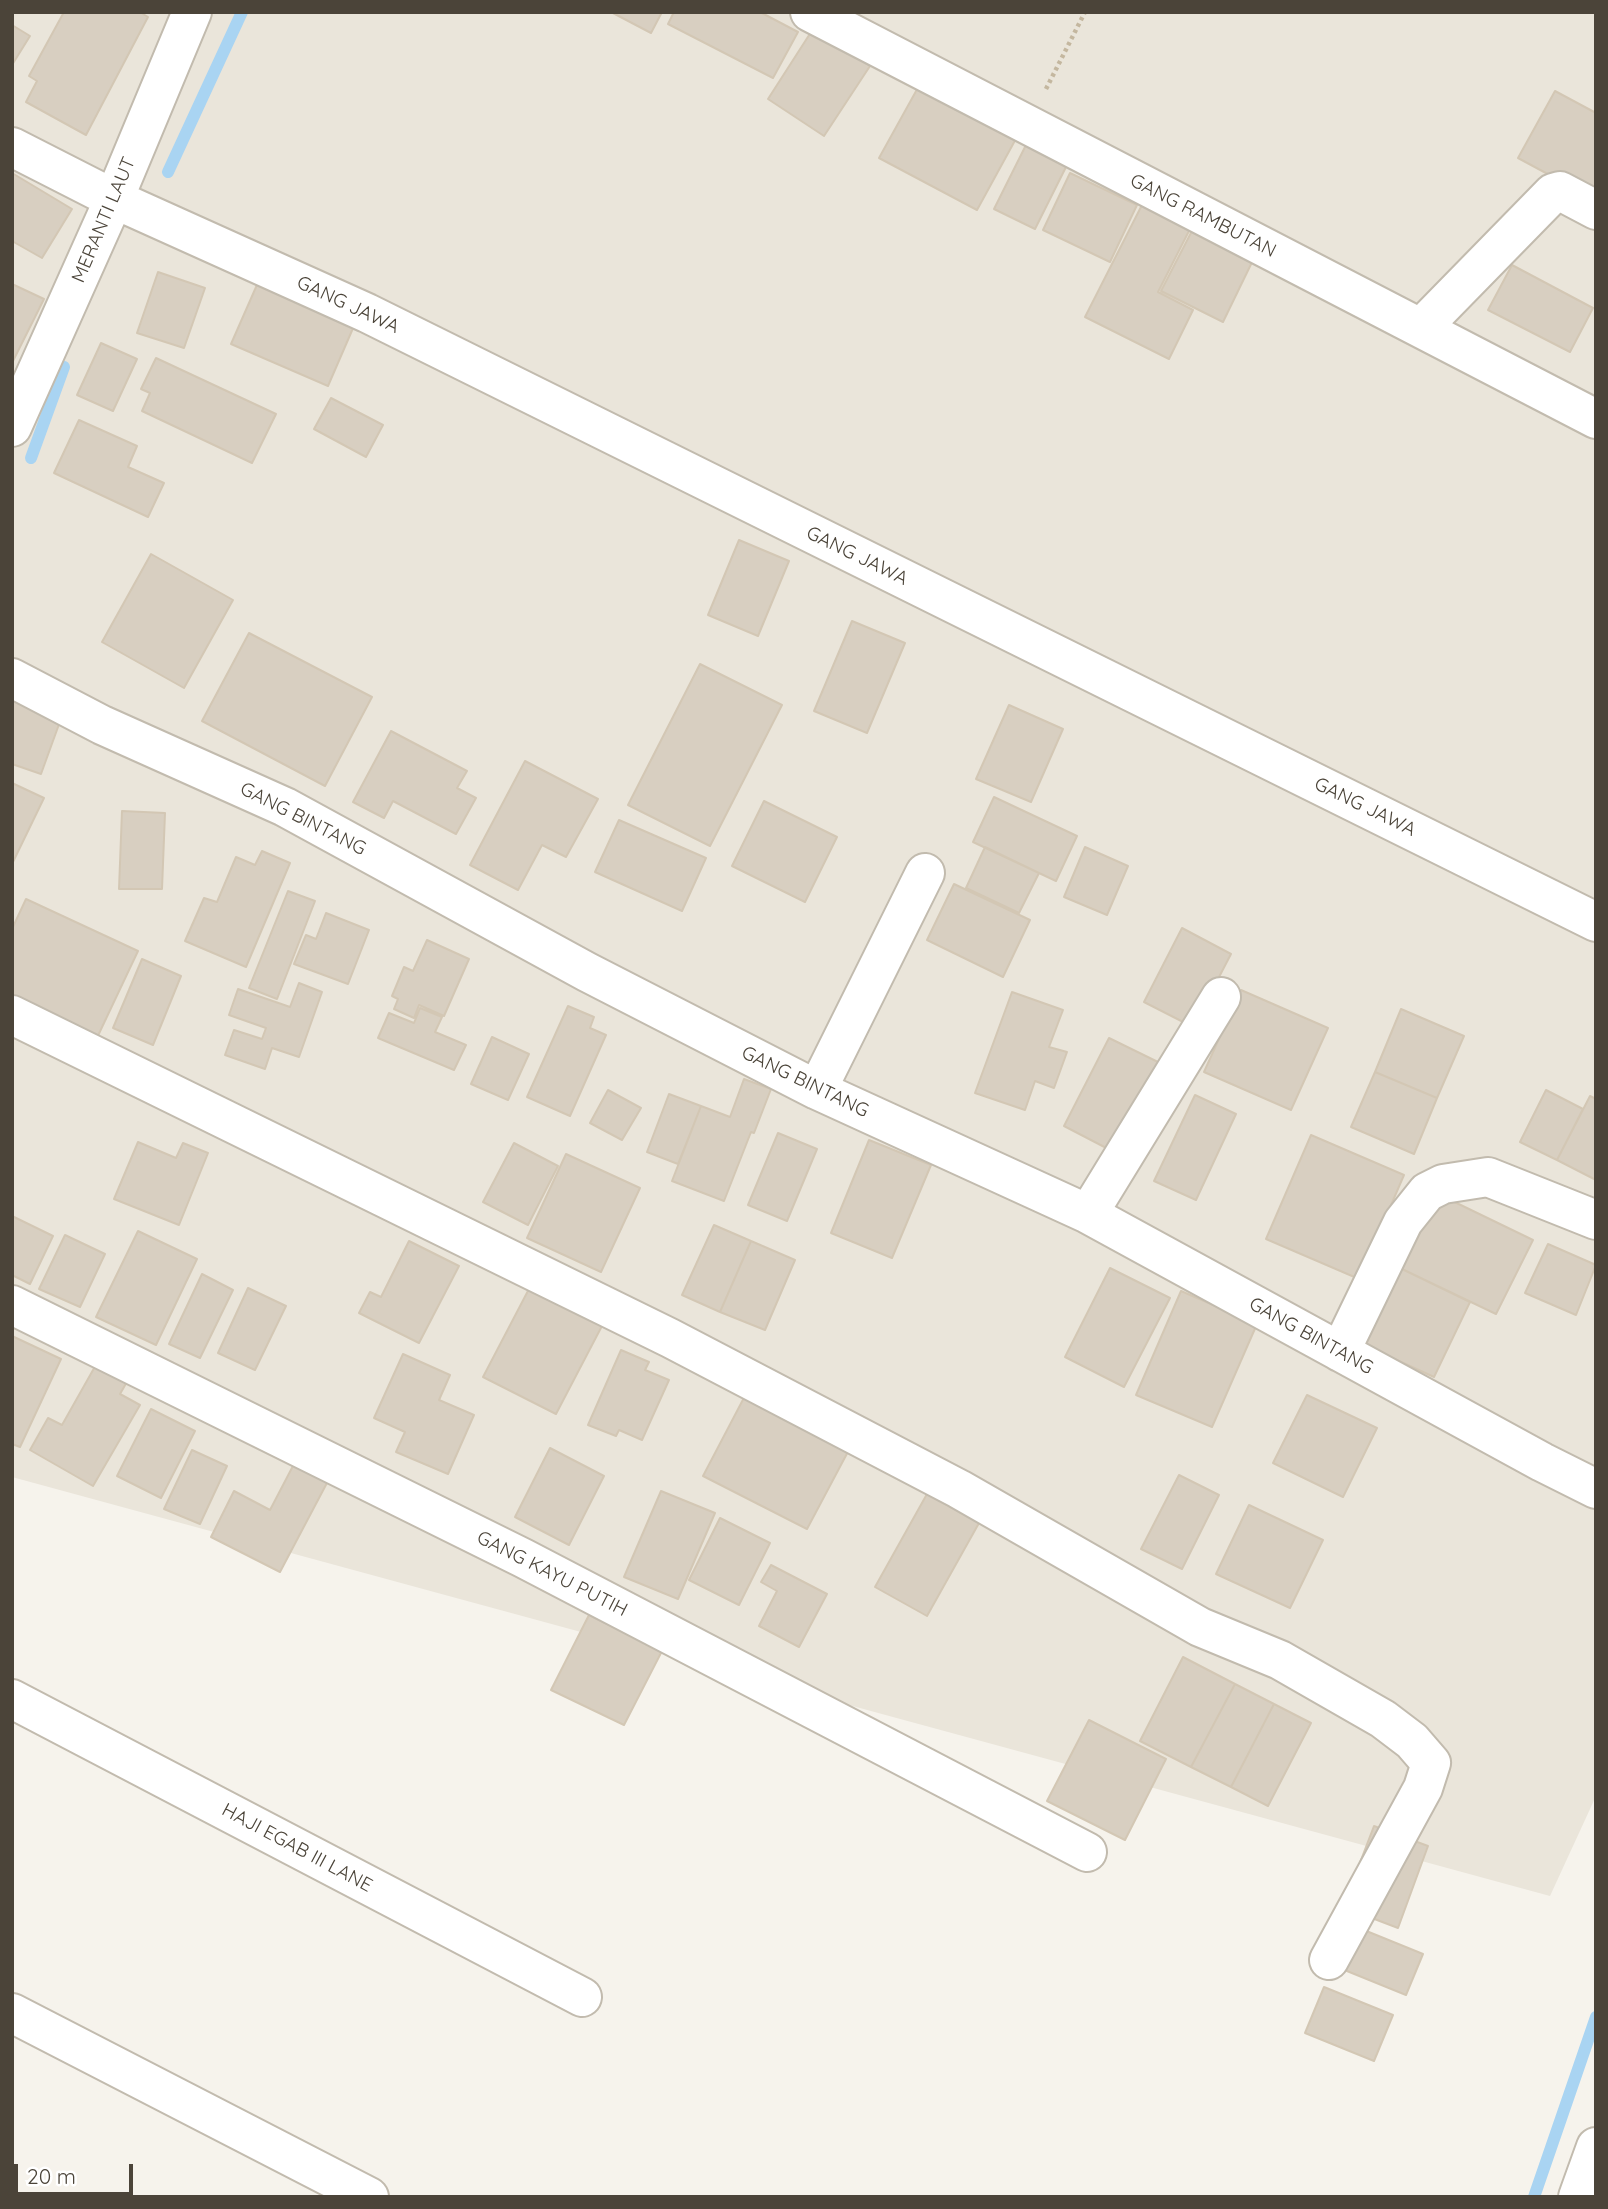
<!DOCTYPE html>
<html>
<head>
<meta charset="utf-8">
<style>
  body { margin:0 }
  #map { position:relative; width:1608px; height:2209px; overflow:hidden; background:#f6f3ec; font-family:Quicksand,sans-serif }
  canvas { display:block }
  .frame { position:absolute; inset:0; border:14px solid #4b4439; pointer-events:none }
  .scale { position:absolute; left:14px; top:2164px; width:119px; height:32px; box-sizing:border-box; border:4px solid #4b4439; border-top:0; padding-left:9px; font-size:21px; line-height:24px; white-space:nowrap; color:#4b4439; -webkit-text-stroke:5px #fff; paint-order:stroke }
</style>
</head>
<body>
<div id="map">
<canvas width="1608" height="2209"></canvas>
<div class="frame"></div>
<div class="scale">20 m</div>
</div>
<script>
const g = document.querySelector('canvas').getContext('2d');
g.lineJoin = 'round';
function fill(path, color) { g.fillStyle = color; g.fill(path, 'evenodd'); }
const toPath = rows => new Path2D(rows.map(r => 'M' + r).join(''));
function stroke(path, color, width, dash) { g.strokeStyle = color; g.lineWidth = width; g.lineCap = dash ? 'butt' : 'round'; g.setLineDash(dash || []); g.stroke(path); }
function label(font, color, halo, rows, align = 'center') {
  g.font = font + ' Quicksand,sans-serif'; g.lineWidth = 7; g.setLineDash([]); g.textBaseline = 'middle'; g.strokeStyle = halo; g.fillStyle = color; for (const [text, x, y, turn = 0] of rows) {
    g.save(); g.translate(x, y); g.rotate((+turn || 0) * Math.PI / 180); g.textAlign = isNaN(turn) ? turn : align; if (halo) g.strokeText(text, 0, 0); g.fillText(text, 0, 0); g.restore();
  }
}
fill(toPath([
  [12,12,1596,12,1596,1796,1550,1896,12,1477]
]), '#eae5da');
stroke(toPath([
  [168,172,242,12],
  [31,458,64,367],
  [1534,2197,1596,2017]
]), '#a9d4f2', 12);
const building = toPath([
  [64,12,140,12,148,17,86,135,26,102,37,81,29,76,64,12],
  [611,12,662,12,651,33,611,12],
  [674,12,760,12,798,32,773,78,668,24,674,12],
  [12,25,30,36,12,65,12,25],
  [813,29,870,66,824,136,768,99,813,29],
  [920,84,1018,135,977,210,879,158,920,84],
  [1555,91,1596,113,1596,200,1518,158,1555,91],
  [1026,145,1067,165,1035,229,994,209,1026,145],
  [12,173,72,209,42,258,12,241,12,173],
  [1070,173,1137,205,1110,262,1043,230,1070,173],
  [1144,201,1192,225,1158,292,1193,310,1169,359,1085,317,1144,201],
  [1195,225,1255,256,1223,322,1161,291,1195,225],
  [1512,265,1593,308,1570,352,1488,310,1512,265],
  [158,272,205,288,184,348,137,333,158,272],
  [260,278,357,319,328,386,231,344,260,278],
  [12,284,44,299,12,363,12,284],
  [101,343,137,359,113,411,77,395,101,343],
  [156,358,276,414,252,463,142,411,150,393,141,389,156,358],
  [331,398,383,425,366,457,314,429,331,398],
  [79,420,137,446,128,467,164,483,148,517,54,473,79,420],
  [739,540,789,561,758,636,708,615,739,540],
  [151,554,233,600,184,688,102,642,151,554],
  [852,621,905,643,867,733,814,711,852,621],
  [249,633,372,697,325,786,202,721,249,633],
  [700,664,782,705,710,846,628,805,700,664],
  [12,698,62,716,41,774,12,764,12,698],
  [1009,705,1063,729,1031,802,976,779,1009,705],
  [391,731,467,771,457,788,476,798,456,834,393,801,384,818,353,802,391,731],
  [525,761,598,799,566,857,542,845,518,890,470,865,525,761],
  [12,783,44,798,12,864,12,783],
  [994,797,1077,836,1056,881,973,842,994,797],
  [764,801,837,837,805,902,732,866,764,801],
  [122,811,165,813,162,889,119,889,122,811],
  [619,820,706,858,682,911,595,872,619,820],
  [985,847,1039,873,1019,913,966,888,985,847],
  [1085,847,1128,866,1107,915,1064,897,1085,847],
  [262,851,290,863,246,967,185,941,204,898,217,902,236,857,255,865,262,851],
  [954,884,1030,920,1003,977,927,940,954,884],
  [288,891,315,901,277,999,249,988,288,891],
  [26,899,138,951,95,1042,12,1004,12,929,26,899],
  [326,913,369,930,348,984,294,964,306,935,316,939,326,913],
  [1182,928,1231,954,1193,1027,1144,1002,1182,928],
  [427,940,469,959,444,1016,419,1005,414,1018,394,1009,398,999,392,996,404,967,413,971,427,940],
  [142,959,181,976,153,1045,113,1028,142,959],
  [299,983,322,992,299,1057,272,1048,265,1069,225,1055,234,1030,262,1039,266,1028,229,1015,238,989,290,1007,299,983],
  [1241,990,1328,1028,1291,1110,1204,1072,1241,990],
  [1012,992,1063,1010,1049,1047,1067,1052,1054,1088,1035,1081,1025,1110,975,1093,1012,992],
  [568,1006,594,1017,590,1028,606,1035,570,1116,527,1097,568,1006],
  [420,1008,442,1017,435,1032,466,1045,454,1070,378,1038,389,1013,414,1023,420,1008],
  [1401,1009,1464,1036,1437,1098,1375,1072,1401,1009],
  [492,1037,529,1054,508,1100,471,1084,492,1037],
  [1109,1038,1160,1063,1114,1152,1064,1126,1109,1038],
  [1375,1072,1437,1098,1414,1154,1351,1127,1375,1072],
  [744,1079,771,1089,754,1133,751,1132,724,1201,672,1181,701,1106,730,1117,744,1079],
  [608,1090,641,1108,622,1140,590,1123,608,1090],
  [1546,1090,1583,1109,1557,1160,1520,1142,1546,1090],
  [669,1094,701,1106,678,1164,647,1152,669,1094],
  [1195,1095,1236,1114,1196,1200,1154,1181,1195,1095],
  [1590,1096,1596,1099,1596,1180,1557,1160,1590,1096],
  [778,1133,817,1149,787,1221,748,1205,778,1133],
  [1311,1135,1404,1175,1359,1279,1266,1239,1311,1135],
  [869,1140,931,1165,892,1258,831,1233,869,1140],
  [138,1142,176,1158,183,1143,208,1153,179,1225,114,1199,138,1142],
  [514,1143,558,1166,528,1225,483,1202,514,1143],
  [566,1154,640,1188,601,1272,527,1238,566,1154],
  [1438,1194,1533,1240,1496,1314,1402,1269,1438,1194],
  [12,1216,53,1236,30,1284,12,1275,12,1216],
  [714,1225,751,1241,720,1312,682,1295,714,1225],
  [138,1231,197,1259,156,1345,96,1317,138,1231],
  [65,1235,105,1254,80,1307,39,1289,65,1235],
  [409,1241,459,1266,419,1343,359,1313,370,1292,381,1297,409,1241],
  [751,1241,795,1260,765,1330,720,1312,751,1241],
  [1548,1244,1596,1265,1576,1315,1525,1293,1548,1244],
  [1110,1268,1170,1298,1124,1387,1065,1357,1110,1268],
  [1402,1269,1470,1302,1434,1377,1364,1345,1402,1269],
  [202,1274,233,1290,200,1358,169,1344,202,1274],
  [530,1287,603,1324,556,1414,483,1377,530,1287],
  [248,1288,286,1306,255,1370,218,1353,248,1288],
  [1181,1291,1257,1324,1212,1427,1136,1395,1181,1291],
  [12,1336,61,1359,20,1447,12,1444,12,1336],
  [621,1350,649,1362,645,1370,669,1380,642,1440,619,1430,616,1436,588,1425,621,1350],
  [403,1354,450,1375,439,1400,474,1415,448,1474,396,1452,405,1432,374,1418,403,1354],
  [97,1363,128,1380,120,1394,140,1405,93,1486,30,1450,48,1418,62,1425,97,1363],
  [747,1392,851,1446,807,1529,703,1476,747,1392],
  [1307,1395,1377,1428,1343,1497,1273,1463,1307,1395],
  [151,1409,195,1431,161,1498,117,1476,151,1409],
  [550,1448,604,1476,569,1545,515,1517,550,1448],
  [192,1450,227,1466,200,1524,164,1509,192,1450],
  [294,1464,328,1481,280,1572,211,1537,234,1491,270,1510,294,1464],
  [1179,1475,1219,1495,1182,1569,1141,1549,1179,1475],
  [661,1491,715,1513,678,1599,624,1577,661,1491],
  [927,1494,979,1523,927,1616,875,1587,927,1494],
  [1249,1505,1323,1540,1290,1608,1216,1574,1249,1505],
  [720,1518,770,1543,739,1605,689,1580,720,1518],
  [771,1565,827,1594,799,1647,759,1626,777,1591,761,1582,771,1565],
  [589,1615,662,1651,624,1725,551,1690,589,1615],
  [1183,1657,1235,1684,1191,1767,1140,1741,1183,1657],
  [1235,1684,1274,1704,1231,1787,1191,1767,1235,1684],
  [1274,1704,1311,1723,1268,1806,1231,1787,1274,1704],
  [1089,1720,1166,1759,1125,1840,1047,1801,1089,1720],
  [1374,1826,1428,1846,1398,1928,1343,1907,1374,1826],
  [1359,1928,1423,1954,1406,1995,1342,1969,1359,1928],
  [1324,1987,1393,2015,1374,2061,1305,2033,1324,1987]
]);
fill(building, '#d8cfc1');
stroke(building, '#d3c7b4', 2);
const minor = toPath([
  [810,12,1596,419],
  [12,147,114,199,367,313,1596,922],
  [1421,328,1553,193,1560,191,1596,210],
  [12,427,114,199,192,12],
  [12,678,102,725,285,807,587,972,817,1090,1088,1214,1542,1462,1596,1489],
  [12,1015,670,1338,959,1489,1200,1627,1280,1660,1383,1719,1412,1741,1431,1763,1423,1788,1329,1960],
  [817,1090,925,873],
  [1088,1214,1221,997],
  [12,1305,523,1558,1087,1852],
  [1340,1352,1403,1222,1427,1192,1443,1184,1488,1177,1596,1220],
  [12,1699,582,1997],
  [12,2013,369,2197],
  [1578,2197,1596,2147]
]);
stroke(minor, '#c2bbae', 42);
stroke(toPath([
  [1046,89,1085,12]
]), '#c4b79f', 4.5, [3.5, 3.5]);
stroke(minor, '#fff', 38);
label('19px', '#4b4439', '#fff', [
  ["GANG RAMBUTAN",1203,216,27],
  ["MERANTI LAUT",104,220,-67],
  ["GANG JAWA",348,305,25],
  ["GANG JAWA",857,556,26],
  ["GANG JAWA",1365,807,26],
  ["GANG BINTANG",303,819,27],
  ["GANG BINTANG",805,1082,26],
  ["GANG BINTANG",1311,1336,29],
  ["GANG KAYU PUTIH",552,1574,27],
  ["HAJI EGAB III LANE",297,1848,28]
]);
</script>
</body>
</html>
